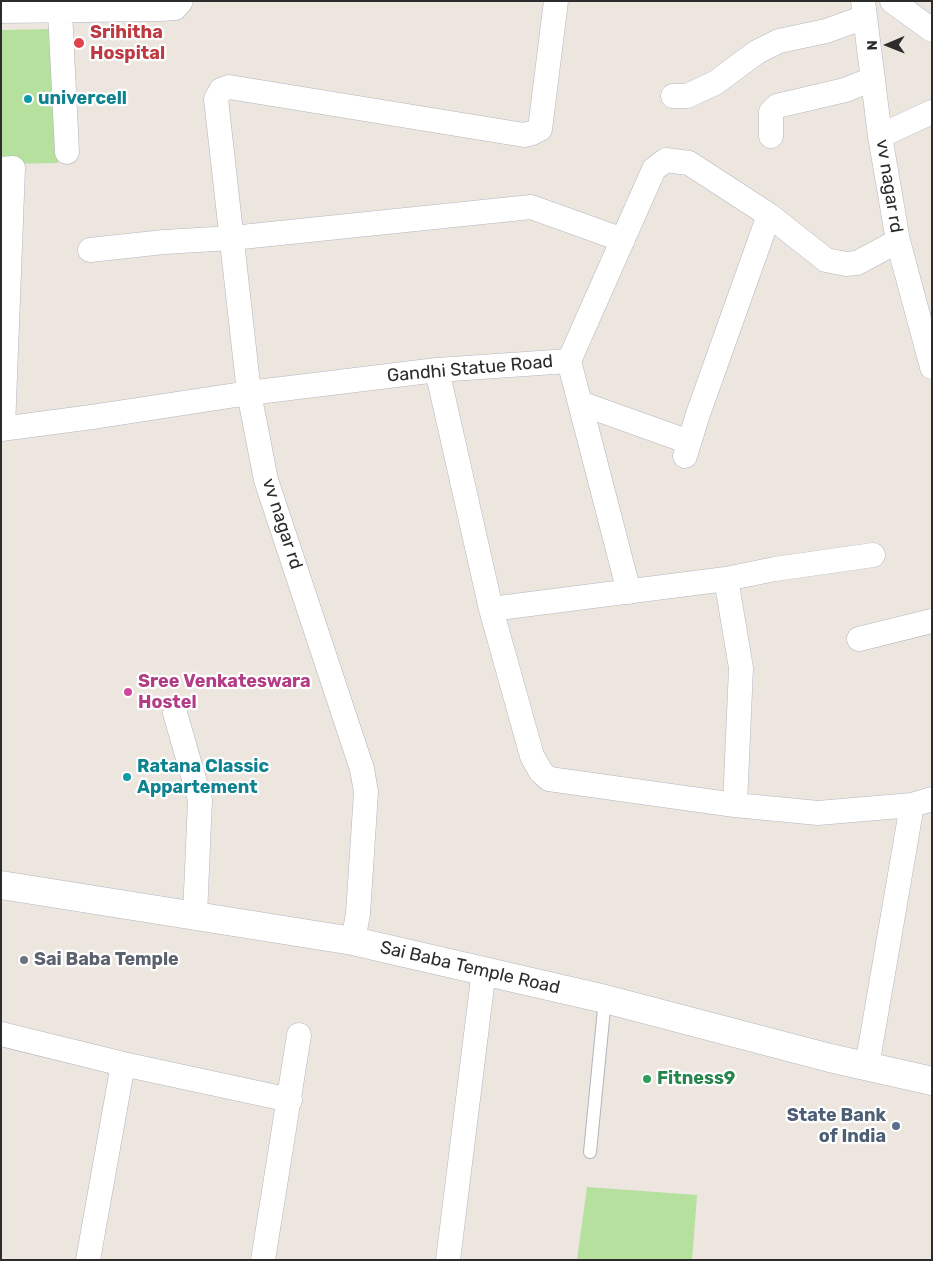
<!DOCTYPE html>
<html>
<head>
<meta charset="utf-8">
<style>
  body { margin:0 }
  #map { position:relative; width:933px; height:1261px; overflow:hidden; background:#ede6df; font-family:Rubik,sans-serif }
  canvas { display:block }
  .frame { position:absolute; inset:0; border:2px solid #2c2c2c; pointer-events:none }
  .north { position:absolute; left:863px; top:20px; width:50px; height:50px; -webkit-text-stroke:4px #fff; paint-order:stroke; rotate:269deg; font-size:14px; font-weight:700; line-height:20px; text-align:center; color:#2c2c2c }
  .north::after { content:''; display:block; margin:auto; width:18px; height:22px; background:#2c2c2c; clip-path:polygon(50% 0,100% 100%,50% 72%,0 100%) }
</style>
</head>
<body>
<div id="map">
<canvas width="933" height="1261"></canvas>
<div class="frame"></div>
<div class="north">N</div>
</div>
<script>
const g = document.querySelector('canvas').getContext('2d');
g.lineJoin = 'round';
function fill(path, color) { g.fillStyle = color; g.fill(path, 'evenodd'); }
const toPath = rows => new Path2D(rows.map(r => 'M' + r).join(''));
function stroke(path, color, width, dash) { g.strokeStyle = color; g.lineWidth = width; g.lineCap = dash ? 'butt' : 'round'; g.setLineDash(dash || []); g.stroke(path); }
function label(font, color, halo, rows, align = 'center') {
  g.font = font + ' Rubik,sans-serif'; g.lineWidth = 4.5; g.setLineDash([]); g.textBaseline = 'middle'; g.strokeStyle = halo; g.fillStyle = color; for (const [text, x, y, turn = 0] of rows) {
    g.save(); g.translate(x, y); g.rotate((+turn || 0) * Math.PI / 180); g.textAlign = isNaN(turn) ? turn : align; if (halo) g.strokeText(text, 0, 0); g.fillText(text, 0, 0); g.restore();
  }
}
fill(toPath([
  [55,29,58,163,1,164,1,30],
  [587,1187,697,1195,692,1260,577,1260]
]), '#b5e09e');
const service = toPath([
  [590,1152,605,999]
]);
const minor = toPath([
  [863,1,880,136,898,241,932,367],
  [892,1,932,30],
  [1,11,161,9,175,8,181,1],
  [60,11,67,152],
  [673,96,687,96,715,83,757,52,779,41,826,31,865,17],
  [771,136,771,112,777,106,845,90,873,79],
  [880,136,932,112],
  [1,169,13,168,3,428],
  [90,250,164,242,232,238,531,207,623,240],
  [569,361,629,592],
  [437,370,491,609,532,756,541,772,549,779,735,805,818,813,912,805,932,799],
  [580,403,689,442],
  [1,429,92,417,249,393,437,370,569,361,654,169,666,160,689,163,769,215,826,260,846,264,857,263,898,241],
  [685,456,698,414,769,215],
  [726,579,741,668,735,805],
  [491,609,726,579,775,569,873,555],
  [859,639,932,621],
  [175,713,200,800,195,915],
  [353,941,358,914,366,792,362,769,266,480,249,393,216,99,221,90,229,87,524,135,532,133,540,129,556,1],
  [1,1034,123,1064,290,1100],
  [867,1066,912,805],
  [88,1260,123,1064],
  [263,1260,299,1035],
  [448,1260,484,970]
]);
const tertiary = toPath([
  [1,885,353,941,605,999,830,1058,932,1081]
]);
stroke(service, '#b2b5be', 14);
stroke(minor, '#b2b5be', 25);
stroke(tertiary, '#b2b5be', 29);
stroke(service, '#fff', 12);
stroke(minor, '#fff', 24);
stroke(tertiary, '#fff', 28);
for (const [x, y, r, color] of [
  [79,43,6,"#e0444e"],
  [28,99,5,"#0f9aa8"],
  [128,692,5,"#d1479c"],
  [127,777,5,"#0f9aa8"],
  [24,960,5,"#6b7280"],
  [647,1079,5,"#2e9e5b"],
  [896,1126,5,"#5c6f8a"]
]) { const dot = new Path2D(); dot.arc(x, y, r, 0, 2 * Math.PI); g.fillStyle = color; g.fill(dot); stroke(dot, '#fff', 2); }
label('bold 18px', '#be3a42', '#fff', [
  ["Srihitha",90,33],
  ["Hospital",90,54]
], 'left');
label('bold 18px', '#0d838f', '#fff', [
  ["univercell",38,99],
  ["Ratana Classic",137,767],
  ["Appartement",137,788]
], 'left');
label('18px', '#2c2c2c', '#fff', [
  ["vv nagar rd",889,186,81],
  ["Gandhi Statue Road",470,369,-5],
  ["vv nagar rd",282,524,72],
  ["Sai Baba Temple Road",470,968,13]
]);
label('bold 18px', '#b23c85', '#fff', [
  ["Sree Venkateswara",138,682],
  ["Hostel",138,703]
], 'left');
label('bold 18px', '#5b616d', '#fff', [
  ["Sai Baba Temple",34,960]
], 'left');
label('bold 18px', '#27864d', '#fff', [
  ["Fitness9",657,1079]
], 'left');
label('bold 18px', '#4e5e75', '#fff', [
  ["State Bank",886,1116],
  ["of India",886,1137]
], 'right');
</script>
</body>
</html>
